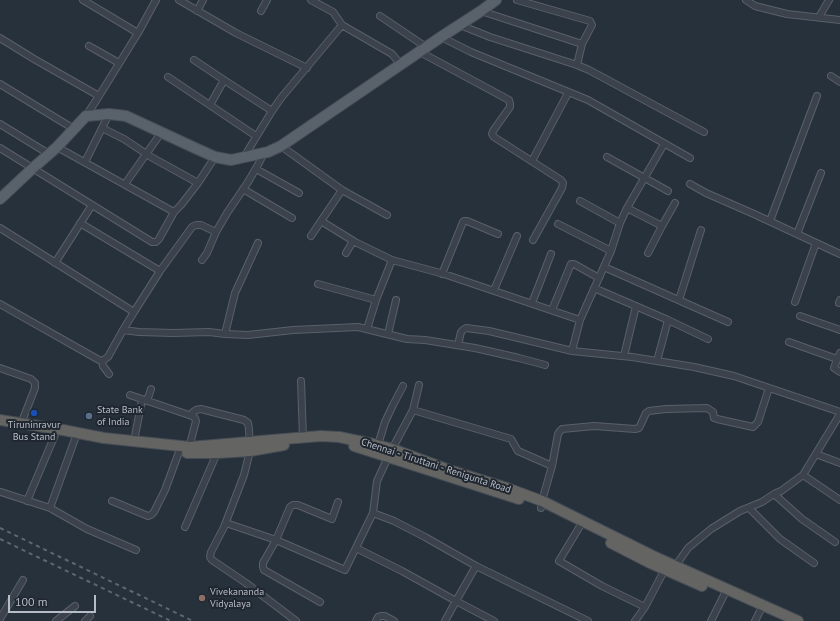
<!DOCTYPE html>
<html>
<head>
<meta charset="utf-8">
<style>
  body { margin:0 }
  #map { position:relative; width:840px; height:621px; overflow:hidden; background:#27313b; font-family:"PT Sans",sans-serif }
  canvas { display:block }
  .scale { position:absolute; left:8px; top:595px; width:88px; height:18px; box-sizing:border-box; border:2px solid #b6bdc6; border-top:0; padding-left:5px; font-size:12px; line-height:14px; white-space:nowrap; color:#b6bdc6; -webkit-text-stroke:3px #202730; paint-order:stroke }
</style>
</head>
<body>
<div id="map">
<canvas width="840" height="621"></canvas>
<div class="scale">100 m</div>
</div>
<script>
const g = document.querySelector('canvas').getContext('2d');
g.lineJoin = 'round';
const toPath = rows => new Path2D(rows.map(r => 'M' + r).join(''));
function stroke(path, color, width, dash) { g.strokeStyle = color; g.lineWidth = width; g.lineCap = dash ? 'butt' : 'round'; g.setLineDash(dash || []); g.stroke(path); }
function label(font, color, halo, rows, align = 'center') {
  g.font = font + ' "PT Sans",sans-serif'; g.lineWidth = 4; g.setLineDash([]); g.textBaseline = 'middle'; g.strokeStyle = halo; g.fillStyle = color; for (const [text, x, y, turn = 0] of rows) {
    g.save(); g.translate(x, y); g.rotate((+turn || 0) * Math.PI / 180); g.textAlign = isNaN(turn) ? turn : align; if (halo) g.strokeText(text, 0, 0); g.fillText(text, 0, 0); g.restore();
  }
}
const minor = toPath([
  [83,0,138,33],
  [179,0,236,33,307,68],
  [311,0,333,12,342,25,392,54,401,65],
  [517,0,590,21,592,25,582,44,577,65],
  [746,0,755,6,787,14,840,20],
  [197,11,203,0],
  [261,11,267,0],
  [481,11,582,44],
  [380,16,426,47],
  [819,17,829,0],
  [460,25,490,37,577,65,589,70,704,132],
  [441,37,471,52,588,100,690,158],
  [0,38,34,59,99,96,86,116],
  [89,46,119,63],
  [420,52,509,100,510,104,510,107,493,131,492,134,494,137,561,180,563,183,562,188,533,240],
  [194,60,224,80,210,105],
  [831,76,840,82],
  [168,77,256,136],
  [224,80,272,111,281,98,342,25],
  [0,84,74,129],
  [99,96,138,33,156,0],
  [0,124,49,154],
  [102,128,124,139,151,157,198,183],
  [281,146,342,190,387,215],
  [57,147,174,212,181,205,198,183,215,157],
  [0,148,152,242,156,242,159,239,174,212],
  [244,157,272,111],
  [607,157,668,191],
  [532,161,568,93],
  [85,162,109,114],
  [256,169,299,193],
  [125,184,161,133],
  [690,184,706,193,754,214,840,254],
  [243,189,292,218],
  [342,190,321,221,355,242,392,260,444,274,580,320],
  [580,201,620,223],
  [627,208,662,226,648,253],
  [770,221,817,96],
  [80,223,160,271],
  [558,224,611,251],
  [662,226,675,203],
  [0,228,134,312,123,330,139,332,173,333,209,332,225,334,248,335,293,330,358,327,407,339,425,340,475,348,519,358,545,365],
  [797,234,821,173],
  [311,236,321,221],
  [346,253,353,241],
  [202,260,207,253,216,232,227,213,248,182,259,163,264,153],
  [55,263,92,205],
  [604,267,728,322],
  [442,274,463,222,464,221,467,221,498,234],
  [318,284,376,300],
  [594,288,668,320,708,339],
  [494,290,517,236],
  [679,300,701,230],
  [795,302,816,243],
  [532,303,551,254],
  [839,303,840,300],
  [0,304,99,360,102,361,108,357,123,330],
  [552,310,571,264,574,264,599,278],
  [134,312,160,271,192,227,196,225,201,225,216,232],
  [800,316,840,330],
  [367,329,376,300,392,260],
  [225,334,235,293,258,243],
  [388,334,396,300],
  [789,342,837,359],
  [458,345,461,332,463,330,466,328,489,331,535,342,572,351,632,357,694,367,734,376,840,412],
  [572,351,580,320,611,251,620,223,627,208,664,144],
  [840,353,835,365,834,368,840,372],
  [624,356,636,306],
  [102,361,103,366,109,374],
  [657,361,668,320],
  [0,368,31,379,35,383,35,388,21,424],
  [301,381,303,438],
  [130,395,192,416,195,418,196,421,189,448],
  [147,401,151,389],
  [413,410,419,385],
  [192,416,193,412,196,410,201,409,244,420,248,423,249,429,250,451,244,475,224,527,211,552,210,557,212,560,246,583,296,621],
  [75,439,50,508,87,529,136,550],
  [134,441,142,400],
  [378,445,385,422,393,405,403,386],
  [816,454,840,463],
  [552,466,558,434,560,431,562,429,594,426,635,429,639,428,641,424,646,413,649,411,666,409,707,408,713,412,714,418,717,419,753,427,758,422,769,388],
  [803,475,840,500],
  [1,492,50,508],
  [774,494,802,519,835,542],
  [27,501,55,435],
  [112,501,148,516,151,515,154,512,165,490,179,452],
  [749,508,780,539,814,563],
  [226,523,276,540,345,570,373,513,377,481,390,453,413,410,511,439,518,451,552,466,542,501,541,508],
  [580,526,559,561,602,586,645,607],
  [185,527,217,453],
  [356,548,402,571,456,601,476,566,425,537,394,521,373,513],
  [476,566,588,621],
  [674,568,688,548,711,529,740,511,762,502,774,494,781,491,803,475,840,414],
  [320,602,264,570,263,567,263,563,276,540,290,507,293,505,298,505,332,519,338,502],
  [0,619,23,580],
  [56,621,75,606],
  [85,621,90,616],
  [376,621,378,617,381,616,385,616,394,621],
  [445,621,456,601,494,621],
  [635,621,645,607,665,569],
  [711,621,724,595],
  [755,621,760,611]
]);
const primary = toPath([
  [0,199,33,168,57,147,86,116,109,114,126,116,195,148,215,157,231,160,268,152,281,146,441,37,481,11,496,0]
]);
const trunk = toPath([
  [0,420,63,430,104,438,190,447,284,439,321,436,339,437,373,444,392,449,449,470,507,488,542,501,653,556,798,621],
  [354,446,519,499],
  [187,453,217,453,250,451,284,445],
  [611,543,650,563,702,586]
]);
stroke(minor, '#596069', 8);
stroke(primary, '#474e57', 12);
stroke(trunk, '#464d56', 12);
stroke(minor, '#3b424b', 6);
stroke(primary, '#59626b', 10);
stroke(trunk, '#646462', 10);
stroke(toPath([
  [0,528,193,621],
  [0,539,171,621]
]), '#5d6772', 2, [4, 4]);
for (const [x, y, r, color] of [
  [34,413,4,"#1a4fb4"],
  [89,416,4,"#5c6f8a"],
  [202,598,4,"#8d6e63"]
]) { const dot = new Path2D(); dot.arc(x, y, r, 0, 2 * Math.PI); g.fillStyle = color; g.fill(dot); stroke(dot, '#202730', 1.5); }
label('10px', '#b6bdc6', '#202730', [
  ["State Bank",97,410],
  ["of India",97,422],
  ["Tiruninravur",34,425,"center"],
  ["Bus Stand",34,437,"center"],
  ["Vivekananda",210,592],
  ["Vidyalaya",210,604]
], 'left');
label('10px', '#b6bdc6', '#202730', [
  ["Chennai - Tiruttani - Renigunta Road",436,466,18]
]);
</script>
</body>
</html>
